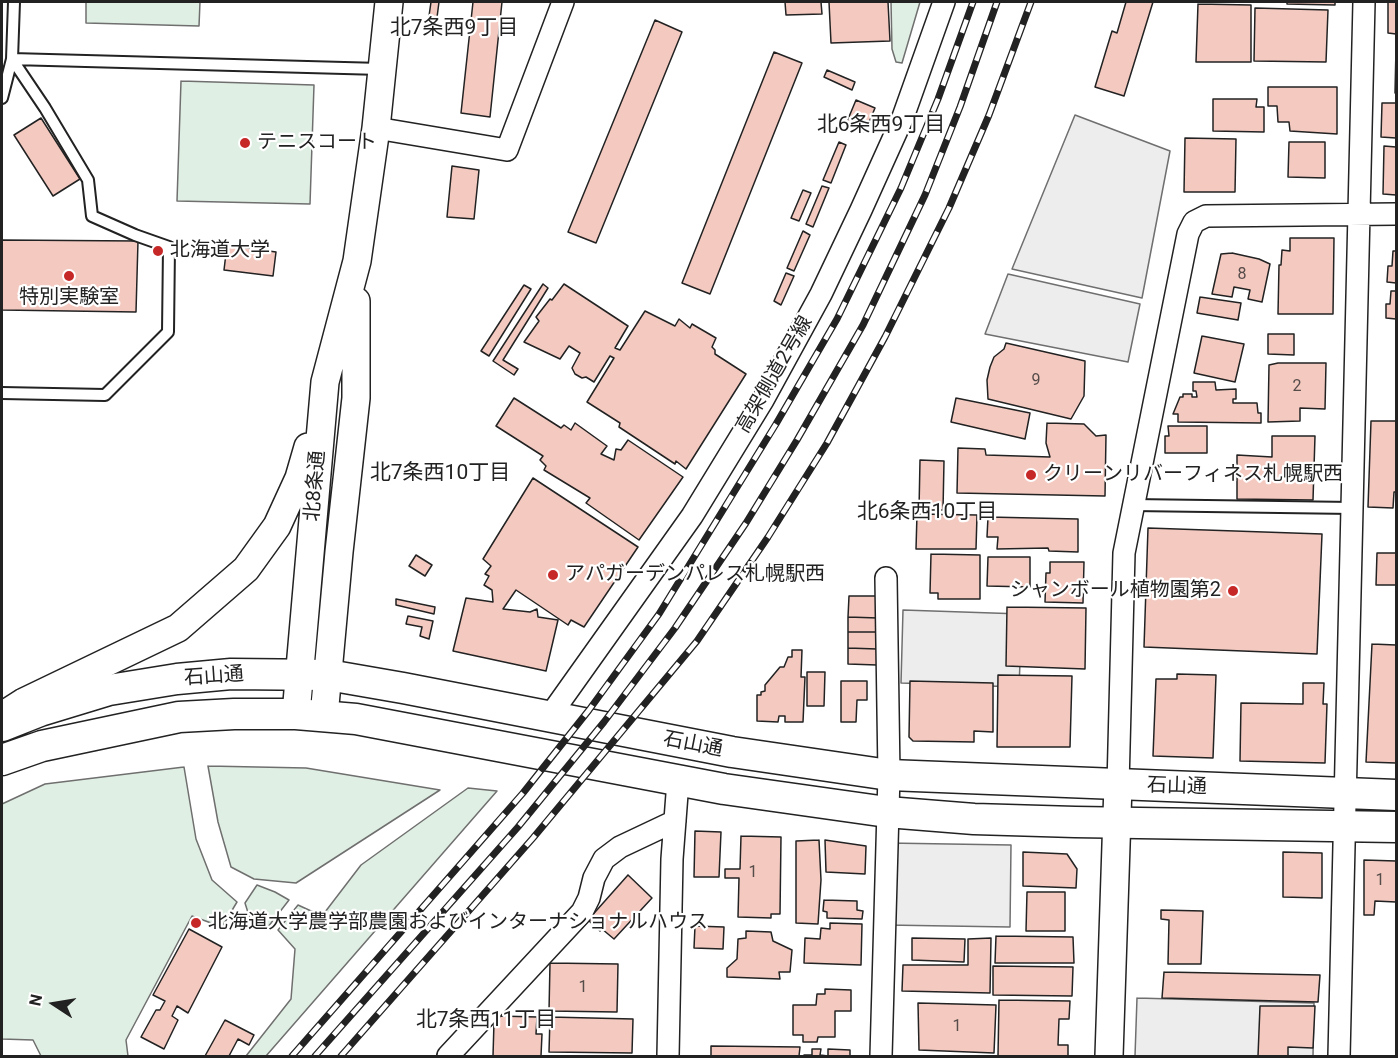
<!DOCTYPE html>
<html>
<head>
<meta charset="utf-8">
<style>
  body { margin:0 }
  #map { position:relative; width:1398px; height:1058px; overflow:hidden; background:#fff; font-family:Roboto,sans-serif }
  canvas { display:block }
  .frame { position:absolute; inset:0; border:3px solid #222; pointer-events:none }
  .north { position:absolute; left:24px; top:974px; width:60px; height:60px; -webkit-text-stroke:4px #fff; paint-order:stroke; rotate:282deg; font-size:16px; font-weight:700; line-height:24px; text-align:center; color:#222 }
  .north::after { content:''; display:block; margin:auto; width:21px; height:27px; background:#222; clip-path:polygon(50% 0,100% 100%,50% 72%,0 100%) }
</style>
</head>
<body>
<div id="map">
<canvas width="1398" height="1058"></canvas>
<div class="frame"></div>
<div class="north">N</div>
</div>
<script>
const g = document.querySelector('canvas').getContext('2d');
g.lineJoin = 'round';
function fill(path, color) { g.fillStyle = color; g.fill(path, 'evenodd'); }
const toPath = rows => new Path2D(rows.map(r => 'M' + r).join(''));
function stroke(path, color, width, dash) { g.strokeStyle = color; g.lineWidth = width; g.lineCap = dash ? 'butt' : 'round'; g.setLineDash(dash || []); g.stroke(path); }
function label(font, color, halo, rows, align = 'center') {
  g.font = font + ' Roboto,"Noto Sans JP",sans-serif'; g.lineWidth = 4.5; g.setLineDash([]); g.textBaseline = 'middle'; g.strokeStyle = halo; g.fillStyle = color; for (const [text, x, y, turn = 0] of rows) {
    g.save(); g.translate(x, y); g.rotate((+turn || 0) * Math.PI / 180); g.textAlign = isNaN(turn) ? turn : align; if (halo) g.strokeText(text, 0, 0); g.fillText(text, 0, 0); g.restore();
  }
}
const green = toPath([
  [86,2,200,2,199,26,86,23,86,2],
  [891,2,920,2,902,63,896,62,892,49,891,2],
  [181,81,314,85,310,204,177,201,181,81],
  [208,766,306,768,440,790,296,883,254,879,231,867,218,822,208,766],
  [184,767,196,839,212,880,237,902,222,927,192,916,126,1040,128,1056,41,1056,33,1040,2,1039,2,804,45,784,184,767],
  [468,788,497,791,266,1056,246,1056,291,999,295,949,278,930,298,905,322,916,361,865,468,788],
  [257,885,275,892,289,900,268,927,250,919,245,903,257,885]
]);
fill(green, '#e0efe3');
stroke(green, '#6f6f6f', 1.5);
const parking = toPath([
  [1075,115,1170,151,1142,298,1012,269,1075,115],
  [1008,274,1140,304,1128,362,985,334,1008,274],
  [903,610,1022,614,1019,687,901,683,903,610],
  [887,843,1011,845,1010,927,886,925,887,843],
  [1137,998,1314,1003,1313,1056,1135,1056,1137,998]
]);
fill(parking, '#ededed');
stroke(parking, '#6f6f6f', 1.5);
const building = toPath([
  [431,2,439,2,436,25,428,23,431,2],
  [473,2,502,2,490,117,461,113,473,2],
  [785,2,821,2,822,14,786,15,785,2],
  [829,2,888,2,890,41,831,43,829,2],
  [1126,2,1153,2,1124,96,1095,87,1112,31,1117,33,1126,2],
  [1287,2,1335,2,1335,5,1287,4,1287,2],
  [1388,2,1396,2,1396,34,1388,33,1388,2],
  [1198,4,1251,5,1251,62,1196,62,1198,4],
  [1255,8,1328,10,1326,62,1254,61,1255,8],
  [655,20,682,32,596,243,568,232,655,20],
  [1396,48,1396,93,1395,93,1396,48],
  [774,52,802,63,710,294,682,283,774,52],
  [827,70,855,82,852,90,824,77,827,70],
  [1268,87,1337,87,1337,134,1290,131,1289,122,1278,122,1277,106,1268,106,1268,87],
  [1213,99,1257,99,1256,107,1264,107,1264,132,1213,131,1213,99],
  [856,100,875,108,865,132,846,124,856,100],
  [1382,103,1396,103,1396,138,1381,137,1382,103],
  [41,118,80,179,53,196,14,135,41,118],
  [1185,138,1236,139,1235,192,1184,192,1185,138],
  [839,142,846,145,831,183,823,180,839,142],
  [1289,142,1325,142,1325,178,1288,177,1289,142],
  [1384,146,1396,147,1396,195,1383,194,1384,146],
  [452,166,479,170,474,219,447,217,452,166],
  [822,186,829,188,813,227,806,224,822,186],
  [803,190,811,193,799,221,791,218,803,190],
  [803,231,810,235,794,271,787,268,803,231],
  [1290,238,1334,238,1333,314,1278,314,1279,265,1281,265,1282,250,1290,251,1290,238],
  [2,240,138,241,136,312,2,310,2,240],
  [1396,241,1396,283,1387,282,1388,266,1392,266,1393,251,1396,251,1396,241],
  [227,245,276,252,273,276,224,270,227,245],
  [1232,253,1259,259,1270,264,1262,302,1248,299,1250,290,1234,287,1232,297,1212,294,1221,254,1232,253],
  [786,273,794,276,781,305,774,301,786,273],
  [543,284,548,288,503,360,518,369,514,375,493,361,543,284],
  [564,284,628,326,615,348,620,350,645,311,675,326,679,319,690,328,692,324,716,338,712,347,715,350,715,354,746,374,686,469,676,461,675,464,619,427,620,423,587,402,614,358,610,356,594,382,586,377,582,378,575,374,572,368,580,353,569,346,560,359,524,342,539,321,536,317,550,299,552,300,564,284],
  [524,285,531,289,489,356,481,351,524,285],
  [1391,291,1396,291,1396,319,1386,318,1386,304,1390,304,1391,291],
  [1200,297,1241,303,1238,320,1197,313,1200,297],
  [1268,334,1294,334,1294,355,1268,354,1268,334],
  [1202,336,1244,344,1235,382,1194,373,1202,336],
  [1006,343,1085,361,1084,396,1071,419,988,399,987,380,990,367,994,357,1004,349,1006,343],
  [1278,363,1326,363,1325,409,1300,408,1300,421,1268,422,1269,365,1278,363],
  [1193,382,1215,382,1216,390,1236,389,1236,399,1233,399,1233,403,1257,403,1258,413,1261,413,1261,423,1178,422,1178,414,1173,414,1180,397,1183,397,1183,394,1192,394,1192,397,1197,397,1196,391,1193,391,1193,382],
  [514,398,561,428,564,425,571,430,575,423,607,446,601,454,614,460,616,449,621,450,628,440,683,477,639,540,586,503,590,498,544,470,546,466,540,460,543,456,496,426,514,398],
  [956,398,1030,413,1025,439,951,422,956,398],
  [1371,421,1396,421,1396,492,1394,492,1393,508,1368,507,1371,421],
  [1047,423,1084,424,1096,436,1106,435,1105,496,957,493,958,448,985,449,986,455,1050,457,1046,443,1047,423],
  [1168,426,1207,426,1207,453,1165,453,1165,436,1169,436,1168,426],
  [1272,436,1315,436,1313,500,1237,499,1237,455,1272,457,1272,436],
  [920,460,944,461,943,510,919,510,920,460],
  [533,478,638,547,584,627,571,620,568,625,516,590,503,609,530,612,537,609,538,617,558,620,546,671,453,651,466,598,493,602,492,590,484,585,489,576,485,574,491,566,483,559,533,478],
  [917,514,977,515,976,549,916,549,917,514],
  [988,517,1078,519,1078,552,1049,551,1048,548,997,549,998,537,987,537,988,517],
  [1148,528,1322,534,1317,654,1144,647,1148,528],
  [1377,553,1396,553,1396,585,1376,585,1377,553],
  [931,554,980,555,980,599,938,599,938,593,930,593,931,554],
  [416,555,432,565,425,576,409,566,416,555],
  [988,557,1030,557,1030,587,987,586,988,557],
  [1050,562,1084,562,1083,603,1045,602,1046,573,1050,573,1050,562],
  [849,596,878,596,878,618,848,617,849,596],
  [396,599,435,607,434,614,396,605,396,599],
  [1007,607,1086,608,1085,669,1006,666,1007,607],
  [408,616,433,621,429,639,420,636,422,627,406,624,408,616],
  [848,617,878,618,878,632,848,632,848,617],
  [848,632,878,632,877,649,848,648,848,632],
  [1372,644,1396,645,1396,763,1366,762,1372,644],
  [848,648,877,649,877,665,848,664,848,648],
  [792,650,802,650,801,677,805,677,803,722,785,722,785,716,779,716,778,722,757,721,757,695,761,695,761,692,765,691,765,685,780,667,784,667,788,657,792,657,792,650],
  [807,672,825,672,824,706,807,706,807,672],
  [1177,674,1216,675,1213,758,1153,756,1156,679,1177,679,1177,674],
  [998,675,1072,676,1070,747,997,747,998,675],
  [841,681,867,681,867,700,857,700,856,722,841,722,841,681],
  [910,681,993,683,993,732,974,731,974,742,913,741,909,737,910,681],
  [1303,683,1324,683,1323,704,1327,704,1325,763,1240,761,1241,703,1303,704,1303,683],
  [695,831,721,832,719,877,694,877,695,831],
  [741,836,781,837,780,914,771,914,771,918,738,917,739,878,725,878,725,869,740,869,741,836],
  [819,840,821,880,818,924,796,923,796,841,819,840],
  [825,840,866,846,865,874,826,872,825,840],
  [1023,852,1067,854,1077,869,1076,888,1023,886,1023,852],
  [1283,852,1322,853,1322,898,1283,897,1283,852],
  [1364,860,1396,861,1396,902,1375,901,1374,915,1364,915,1364,860],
  [628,875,652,898,614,939,602,929,600,931,588,920,628,875],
  [1027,892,1065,892,1065,931,1026,931,1027,892],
  [824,900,857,901,857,910,863,911,862,919,827,918,827,912,823,911,824,900],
  [1161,910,1203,911,1201,964,1168,964,1169,920,1161,919,1161,910],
  [830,923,862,924,861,965,804,963,805,938,820,939,821,928,830,929,830,923],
  [695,926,724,927,723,949,694,948,695,926],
  [189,929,222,947,188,1013,177,1006,172,1016,178,1020,164,1049,141,1037,156,1010,160,1010,165,1001,153,995,189,929],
  [746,931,771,932,773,941,792,950,790,972,779,972,780,979,727,977,727,968,737,959,738,939,746,938,746,931],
  [996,936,1073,937,1074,963,995,963,996,936],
  [912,938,965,939,964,962,912,960,912,938],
  [991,938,990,993,902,991,903,965,968,965,968,939,991,938],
  [550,963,618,964,617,1012,549,1011,550,963],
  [993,966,1073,967,1072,996,993,995,993,966],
  [1164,972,1320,975,1318,1002,1162,998,1164,972],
  [825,989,851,990,851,1011,835,1011,835,1037,818,1037,817,1042,803,1042,803,1035,793,1035,793,1005,816,1005,817,994,825,994,825,989],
  [999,1000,1070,1001,1069,1019,1059,1019,1058,1045,1068,1045,1068,1056,998,1056,999,1000],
  [918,1003,996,1005,994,1053,919,1050,918,1003],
  [1260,1006,1315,1006,1313,1048,1288,1047,1288,1056,1258,1056,1260,1006],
  [499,1016,537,1017,536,1034,542,1034,541,1056,493,1056,494,1022,499,1016],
  [550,1017,633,1019,632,1053,549,1052,550,1017],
  [225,1020,254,1035,249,1045,238,1039,229,1056,205,1056,225,1020],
  [711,1046,800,1047,799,1056,711,1056,711,1046],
  [812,1049,821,1049,820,1055,828,1056,828,1049,850,1050,850,1056,853,1056,804,1056,804,1055,812,1055,812,1049]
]);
fill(building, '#f3c9c0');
stroke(building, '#222', 1.5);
const service = toPath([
  [14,2,12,59,381,69],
  [2,98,12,59],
  [2,393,105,395,168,332,169,247,135,235,92,216,88,180,45,108,12,59],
  [1133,505,1353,508]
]);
const minor = toPath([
  [376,128,507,150,563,2],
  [549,717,692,516,763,400,821,294,861,210,903,117,944,2],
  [1118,785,1124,553,1188,234,1194,222,1206,216,1396,214],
  [448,1056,582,912,589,898,594,878,604,859,620,847,675,821],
  [668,1056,672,859,678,781],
  [881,1056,889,775,886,578],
  [1339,1056,1364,2]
]);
const tertiary = toPath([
  [296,714,325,382,357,261,376,128,389,2],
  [2,716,24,702,178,628,246,569,277,526,299,478,308,447],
  [324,716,339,552,356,398,356,301],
  [1109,1056,1118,785]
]);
const secondary = toPath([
  [2,726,40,711,109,690,177,679,231,674,328,675,403,688,732,752,889,775,1396,795],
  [2,760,42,746,179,717,234,714,296,714,356,719,724,789,887,812,974,819,1075,822,1396,827]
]);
stroke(service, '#222', 14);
stroke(minor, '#222', 24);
stroke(tertiary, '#222', 30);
stroke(secondary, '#222', 33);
stroke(service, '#fff', 10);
stroke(minor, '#fff', 21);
stroke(tertiary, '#fff', 27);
stroke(secondary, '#fff', 30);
const rail = toPath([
  [292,1056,523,793,589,710,659,614,776,424,837,319,901,188,938,99,973,2],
  [315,1056,518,827,604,722,675,628,746,523,797,440,863,325,925,195,960,107,997,2],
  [341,1056,533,838,697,641,768,537,827,443,885,337,949,208,989,115,1031,2]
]);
stroke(rail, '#222', 7);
stroke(rail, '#fff', 4.5, [14]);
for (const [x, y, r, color] of [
  [245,143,6,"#c62828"],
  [158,251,6,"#c62828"],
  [69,276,6,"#c62828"],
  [1031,475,6,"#c62828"],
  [553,575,6,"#c62828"],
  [1233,591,6,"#c62828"],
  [196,923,6,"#c62828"]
]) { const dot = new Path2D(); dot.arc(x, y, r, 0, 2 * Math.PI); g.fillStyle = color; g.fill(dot); stroke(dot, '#fff', 2); }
label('16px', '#564c4a', null, [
  ["8",1242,275],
  ["9",1036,381],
  ["2",1297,387],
  ["1",753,873],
  ["1",1380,881],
  ["1",583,988],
  ["1",957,1027]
]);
label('20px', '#222', '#fff', [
  ["テニスコート",257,143],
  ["北海道大学",170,251],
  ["特別実験室",69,298,"center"],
  ["クリーンリバーフィネス札幌駅西",1043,475],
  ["アパガーデンパレス札幌駅西",565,575],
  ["シャンボール植物園第2",1221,591,"right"],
  ["北海道大学農学部農園およびインターナショナルハウス",208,923]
], 'left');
label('20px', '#222', '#fff', [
  ["高架側道2号線",775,375,-60],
  ["北8条通",316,486,-85],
  ["石山通",214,677,-4],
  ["石山通",693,745,11],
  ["石山通",1177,787,2]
]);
label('21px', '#222', '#fff', [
  ["北7条西9丁目",454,29],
  ["北6条西9丁目",881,126],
  ["北7条西10丁目",440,474],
  ["北6条西10丁目",927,513],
  ["北7条西11丁目",486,1021]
]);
</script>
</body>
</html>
